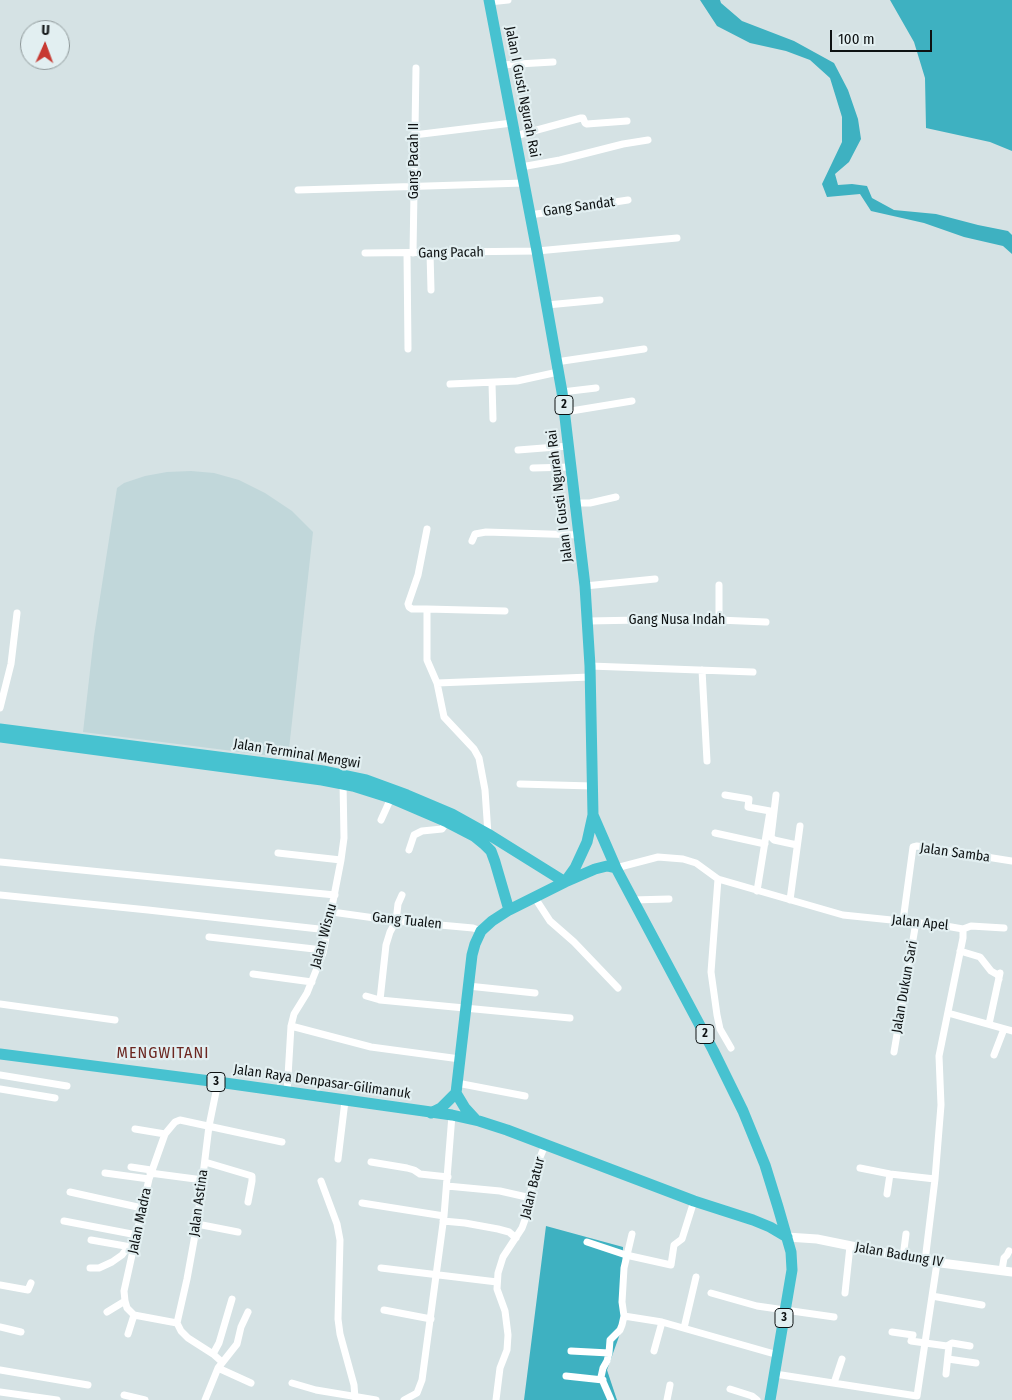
<!DOCTYPE html>
<html>
<head>
<meta charset="utf-8">
<style>
  body { margin:0 }
  #map { position:relative; width:1012px; height:1400px; overflow:hidden; background:#d5e2e4; font-family:"Fira Sans Condensed",sans-serif }
  canvas { display:block }
  .north { position:absolute; left:20px; top:20px; width:50px; height:50px; box-sizing:border-box; background:#e2eff1; border:1px solid #8d9798; border-radius:50%; rotate:2deg; font-size:14px; font-weight:700; line-height:20px; text-align:center; color:#0e1213 }
  .north::after { content:''; display:block; margin:auto; width:18px; height:22px; background:#c73931; clip-path:polygon(50% 0,100% 100%,50% 72%,0 100%) }
  .scale { position:absolute; left:830px; top:30px; width:102px; height:22px; box-sizing:border-box; border:2px solid #0e1213; border-top:0; padding-left:6px; font-size:15px; line-height:18px; white-space:nowrap; color:#0e1213; -webkit-text-stroke:4px #e2eff1; paint-order:stroke }
</style>
</head>
<body>
<div id="map">
<canvas width="1012" height="1400"></canvas>
<div class="north">U</div>
<div class="scale">100 m</div>
</div>
<script>
const g = document.querySelector('canvas').getContext('2d');
g.lineJoin = 'round';
function fill(path, color) { g.fillStyle = color; g.fill(path, 'evenodd'); }
const toPath = rows => new Path2D(rows.map(r => 'M' + r).join(''));
function stroke(path, color, width, dash) { g.strokeStyle = color; g.lineWidth = width; g.lineCap = dash ? 'butt' : 'round'; g.setLineDash(dash || []); g.stroke(path); }
function label(font, color, halo, rows, align = 'center') {
  g.font = font + ' "Fira Sans Condensed",sans-serif'; g.lineWidth = 4.5; g.setLineDash([]); g.textBaseline = 'middle'; g.strokeStyle = halo; g.fillStyle = color; for (const [text, x, y, turn = 0] of rows) {
    g.save(); g.translate(x, y); g.rotate((+turn || 0) * Math.PI / 180); g.textAlign = isNaN(turn) ? turn : align; if (halo) g.strokeText(text, 0, 0); g.fillText(text, 0, 0); g.restore();
  }
}
fill(toPath([
  [191,471,214,473,239,480,265,493,292,511,313,532,288,758,83,732,94,636,117,488,124,483,145,476,167,472]
]), '#c1d7da');
fill(toPath([
  [700,0,720,0,721,3,742,21,794,41,834,63,848,90,858,119,861,139,849,162,835,174,838,185,852,184,867,186,872,198,894,210,936,214,978,225,1008,231,1012,235,1012,254,1003,246,964,237,924,223,871,211,860,194,827,197,822,184,842,142,842,117,830,78,810,60,786,51,750,43,717,26],
  [890,0,1012,0,1012,151,990,142,926,128,925,78,914,42],
  [546,1226,623,1247,621,1331,607,1370,617,1400,524,1400]
]), '#3eb1c1');
stroke(toPath([
  [489,2,508,0],
  [501,65,553,62],
  [414,135,512,123],
  [515,136,581,118,583,118,585,123,587,124,627,121],
  [521,167,560,160,623,144,648,140],
  [298,190,524,183],
  [530,215,628,200],
  [365,253,537,251,677,238],
  [407,253,408,349],
  [413,253,416,68],
  [430,253,431,290],
  [547,305,600,300],
  [556,362,644,349],
  [492,383,493,419],
  [450,384,517,381,558,372],
  [562,392,596,388],
  [565,412,632,401],
  [518,450,569,446],
  [533,468,571,467],
  [576,503,590,503,616,497],
  [427,529,418,575,408,604,409,607,412,609,427,609,427,660,437,683],
  [472,541,475,534,486,532,579,535],
  [719,585,719,619],
  [585,586,655,579],
  [427,609,505,611],
  [588,621,694,619,766,622],
  [590,666,753,672],
  [702,670,707,761],
  [0,708,11,664,17,613],
  [520,784,592,786],
  [725,795,749,799,748,807,770,811,757,891],
  [776,795,771,837,774,840,797,845],
  [381,820,391,798],
  [715,833,765,844],
  [488,834,485,790,479,758,474,749,444,717,437,683,590,677],
  [409,850,414,835,422,831,442,829,448,820],
  [278,853,341,860],
  [0,862,335,895],
  [616,868,658,857,683,859,696,863,718,879,843,915,940,925,963,929,963,938,939,1056,941,1105,935,1179,925,1261],
  [718,879,711,972,717,1015,720,1029,731,1048],
  [0,895,148,910,328,930],
  [535,898,550,921,574,942,618,988],
  [632,900,669,899],
  [790,900,800,826],
  [332,912,396,921,473,928,481,931],
  [903,921,913,847,917,846,1012,861],
  [963,929,971,926,1004,928],
  [209,937,323,950],
  [960,951,980,957,991,971,998,975,999,979],
  [253,974,312,982],
  [468,986,535,993],
  [366,996,380,1000,570,1018],
  [380,1000,386,945,390,932,396,921,398,904,402,895],
  [0,1004,115,1020],
  [948,1013,1012,1031],
  [989,1024,1000,973],
  [291,1026,371,1047,460,1059],
  [894,1052,916,922],
  [994,1055,1004,1029],
  [0,1075,67,1086],
  [457,1083,525,1096],
  [0,1089,55,1098],
  [287,1093,291,1026,294,1014,307,993,323,953,341,860,344,838,343,782],
  [135,1129,165,1134],
  [338,1159,345,1101],
  [205,1162,252,1176,252,1181,248,1202],
  [371,1162,407,1168,414,1170,420,1174,448,1177],
  [131,1167,151,1170],
  [860,1168,890,1174,935,1179],
  [105,1173,149,1179],
  [150,1173,203,1180],
  [321,1181,337,1224,340,1240,338,1319,340,1334,354,1385,355,1398],
  [447,1186,500,1191,531,1198],
  [70,1192,142,1208],
  [887,1194,890,1174],
  [362,1203,444,1216],
  [64,1221,137,1235],
  [443,1221,465,1223,498,1229,509,1232,516,1238],
  [197,1224,238,1232],
  [91,1240,131,1247],
  [587,1242,626,1255,671,1265,674,1245,682,1239,694,1201],
  [903,1257,906,1234],
  [90,1268,99,1268,112,1262,122,1255,128,1247],
  [381,1268,497,1282],
  [1002,1270,1004,1258,1007,1255,1009,1251],
  [0,1285,28,1290,31,1283],
  [711,1293,757,1306,834,1317],
  [845,1293,850,1246],
  [932,1296,982,1305],
  [384,1310,431,1319],
  [107,1312,125,1301],
  [624,1316,662,1322,778,1355],
  [177,1323,134,1315,127,1308,125,1301,124,1291,149,1179,165,1134,175,1122,180,1120,282,1142],
  [177,1323,187,1279,197,1224,209,1126,218,1082],
  [177,1323,181,1331,188,1338,213,1354,222,1362],
  [0,1327,21,1332],
  [684,1328,696,1277],
  [892,1332,913,1335,911,1341,947,1346,952,1343,970,1346],
  [128,1334,134,1315],
  [571,1351,609,1353],
  [654,1351,662,1322],
  [213,1354,219,1343,232,1299],
  [948,1359,976,1363],
  [218,1368,251,1383],
  [0,1370,88,1385],
  [775,1374,917,1396,937,1263],
  [946,1374,949,1345],
  [566,1376,603,1380],
  [292,1383,316,1390,376,1400],
  [834,1383,842,1359],
  [730,1389,752,1396,757,1400],
  [0,1392,57,1400],
  [124,1395,145,1400],
  [205,1400,218,1368,237,1344,241,1327,248,1312],
  [404,1400,417,1393,422,1380,444,1216,452,1115],
  [496,1400,500,1368,507,1350,508,1335,505,1311,497,1289,498,1273,503,1257,522,1228,526,1217,535,1170,545,1145],
  [611,1400,601,1377,603,1368,607,1361,609,1353,610,1340,620,1330,622,1325,624,1316,622,1302,624,1268,632,1234],
  [667,1400,670,1385]
]), '#fff', 7);
stroke(toPath([
  [787,1237,817,1239,925,1261,1012,1272]
]), '#fff', 9);
stroke(toPath([
  [489,0,537,251,562,392,585,586,590,666,593,815,587,842,575,868,565,882],
  [0,729,273,764,323,771,366,780,407,795,452,814,488,834,565,882],
  [0,737,322,780,353,786,391,798,447,822,474,836,485,845,491,851,495,862,509,910],
  [593,815,616,868,713,1050,743,1111,765,1165,778,1207,791,1252,792,1270,770,1400],
  [0,1054,218,1082,452,1115,479,1121,507,1130,694,1201,753,1220,770,1227,787,1237],
  [456,1093,465,1108,476,1120],
  [431,1113,441,1108,456,1093,472,955,475,944,481,931,492,921,509,910,565,882,595,869,607,866,616,868]
]), '#47c2d0', 11);
for (const [x, y, w] of [
  [564,405,18],
  [705,1034,18],
  [216,1082,18],
  [784,1318,18]
]) { const box = new Path2D(); box.roundRect(x - w / 2, y - 9.5, w, 19, 4); g.fillStyle = '#e2eff1'; g.fill(box); stroke(box, '#0e1213', 1); }
label('bold 12px', '#0e1213', null, [
  ["2",564,405],
  ["2",705,1034],
  ["3",216,1082],
  ["3",784,1318]
]);
label('14px', '#0e1213', '#e2eff1', [
  ["Jalan I Gusti Ngurah Rai",522,92,79],
  ["Gang Pacah II",414,161,-90],
  ["Gang Sandat",579,207,-8],
  ["Gang Pacah",451,253,-1],
  ["Jalan I Gusti Ngurah Rai",560,496,-97],
  ["Gang Nusa Indah",677,620],
  ["Jalan Terminal Mengwi",297,754,9],
  ["Jalan Samba",955,853,8],
  ["Gang Tualen",407,921,6],
  ["Jalan Apel",920,923,6],
  ["Jalan Wisnu",324,936,-75],
  ["Jalan Dukun Sari",905,987,-80],
  ["Jalan Raya Denpasar-Gilimanuk",322,1082,8],
  ["Jalan Batur",533,1188,-76],
  ["Jalan Astina",199,1203,-82],
  ["Jalan Madra",140,1221,-78],
  ["Jalan Badung IV",899,1255,10]
]);
g.letterSpacing = '1px';
label('16px', '#6c2721', '#e2eff1', [
  ["MENGWITANI",163,1054]
]);
g.letterSpacing = '0px';
</script>
</body>
</html>
